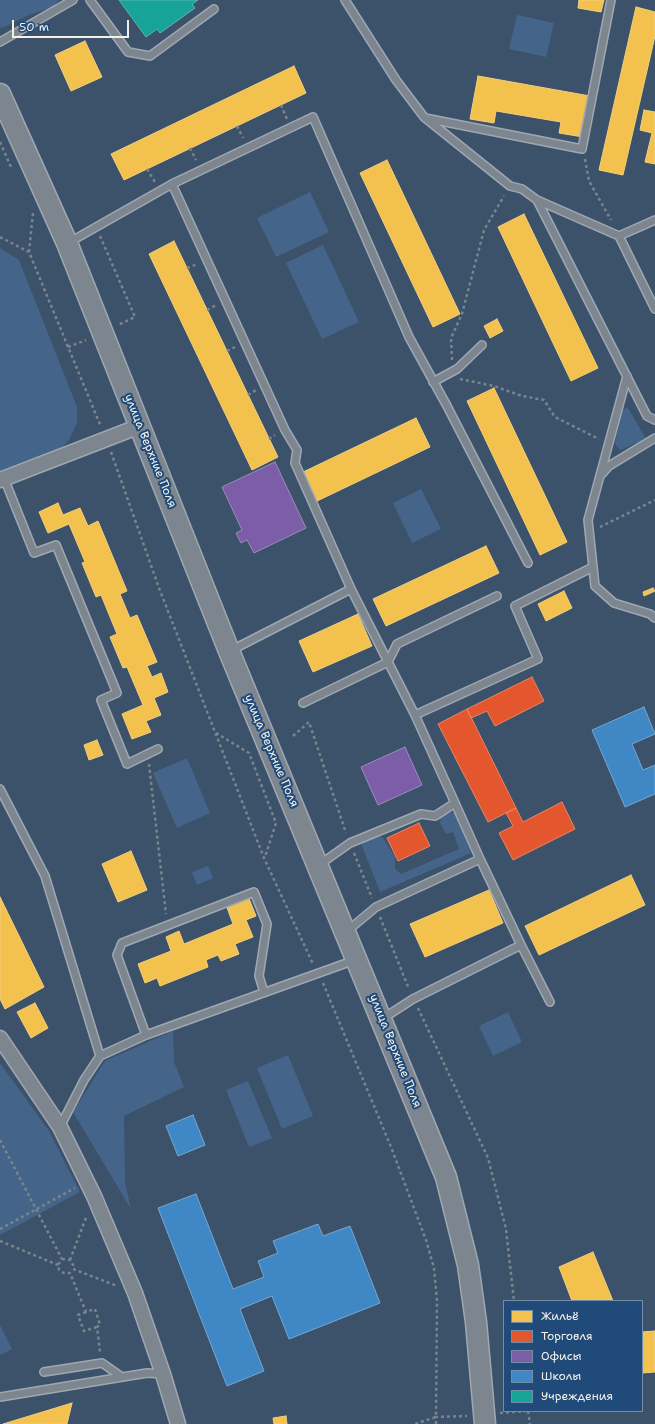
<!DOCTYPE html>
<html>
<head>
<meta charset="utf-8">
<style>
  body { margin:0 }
  #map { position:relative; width:655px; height:1424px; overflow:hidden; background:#3c526a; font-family:"Shantell Sans",sans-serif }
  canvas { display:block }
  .legend { position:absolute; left:503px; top:1300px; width:140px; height:112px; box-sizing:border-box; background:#1f4a7a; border:1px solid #748da6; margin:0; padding:5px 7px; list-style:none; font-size:12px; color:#f4f1e8 }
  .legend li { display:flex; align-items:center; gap:8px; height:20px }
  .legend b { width:20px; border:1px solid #748da6 }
  .scale { position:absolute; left:12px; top:20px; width:117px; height:18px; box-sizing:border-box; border:2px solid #f4f1e8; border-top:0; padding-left:5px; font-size:12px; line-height:14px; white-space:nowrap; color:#f4f1e8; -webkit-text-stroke:3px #1f4a7a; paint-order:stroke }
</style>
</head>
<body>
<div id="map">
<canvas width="655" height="1424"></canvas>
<ul class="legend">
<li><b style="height:11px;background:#f2c14e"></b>Жильё</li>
<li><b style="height:11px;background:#e4572e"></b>Торговля</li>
<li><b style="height:11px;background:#7b5ea7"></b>Офисы</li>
<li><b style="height:11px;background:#3f88c5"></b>Школы</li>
<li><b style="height:11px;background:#17a398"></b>Учреждения</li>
</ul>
<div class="scale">50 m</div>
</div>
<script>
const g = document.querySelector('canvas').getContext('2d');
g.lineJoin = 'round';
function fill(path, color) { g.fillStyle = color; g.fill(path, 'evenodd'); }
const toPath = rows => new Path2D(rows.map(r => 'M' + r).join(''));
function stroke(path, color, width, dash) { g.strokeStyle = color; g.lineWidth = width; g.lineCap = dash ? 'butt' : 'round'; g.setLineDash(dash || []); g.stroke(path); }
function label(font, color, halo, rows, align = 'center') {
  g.font = font + ' "Shantell Sans",sans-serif'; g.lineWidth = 4; g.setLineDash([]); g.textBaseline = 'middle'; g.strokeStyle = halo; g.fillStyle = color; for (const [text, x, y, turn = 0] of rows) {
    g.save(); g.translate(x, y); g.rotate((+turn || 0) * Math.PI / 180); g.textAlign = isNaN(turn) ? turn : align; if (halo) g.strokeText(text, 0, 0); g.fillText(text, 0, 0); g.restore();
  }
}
fill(toPath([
  [0,0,59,0,53,7,31,14,2,28,0,27],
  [517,15,554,23,546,57,509,49],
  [310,192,329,232,276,257,257,218],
  [323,245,359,322,322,339,286,263],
  [0,248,19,260,77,407,77,423,69,440,55,455,0,476],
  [628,408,645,437,639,442,620,450,615,444,621,412,624,409],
  [421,489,441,529,412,543,393,503],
  [187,758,210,813,177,828,153,773],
  [448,812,455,813,457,815,471,853,380,892,361,843,379,836,383,838,395,857,395,869,401,874,459,849,453,832,446,834,440,823,441,817],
  [208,866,213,878,197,885,192,872],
  [508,1012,522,1042,493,1056,479,1026],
  [173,1031,174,1062,184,1087,124,1116,125,1182,131,1209,73,1112,105,1061],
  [288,1055,313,1116,282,1129,257,1068],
  [0,1063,49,1131,80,1192,0,1235],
  [248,1081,272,1138,249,1147,226,1090],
  [0,1325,12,1349,0,1355]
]), '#446589');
const homes = toPath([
  [579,0,604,0,601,12,578,8,579,0],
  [636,7,655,12,655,36,623,175,599,170,636,7],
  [85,41,102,77,71,91,55,55,85,41],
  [294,66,306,93,124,180,111,154,294,66],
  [478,76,590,96,583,137,559,133,561,122,496,111,494,123,470,119,478,76],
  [644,110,655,112,655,164,645,162,652,133,640,130,644,110],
  [387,160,460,314,433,327,360,173,387,160],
  [524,214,598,368,571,381,498,227,524,214],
  [174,241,278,457,252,470,149,254,174,241],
  [497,319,503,331,490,338,484,326,497,319],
  [494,388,567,542,540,555,467,401,494,388],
  [416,418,430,447,315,502,301,473,416,418],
  [58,503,63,515,80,508,88,526,98,521,127,591,120,594,130,618,137,615,157,662,147,666,152,677,161,673,168,692,154,698,161,715,146,721,151,732,132,739,122,714,143,705,127,667,123,668,110,637,117,634,101,595,96,597,82,563,85,562,69,524,48,533,39,512,58,503],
  [486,546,499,573,386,626,373,599,486,546],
  [653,588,655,591,644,596,643,592,653,588],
  [564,591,572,608,546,621,538,604,564,591],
  [358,614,372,646,313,672,299,641,358,614],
  [97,740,103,755,89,760,84,745,97,740],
  [131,851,147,890,118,902,102,864,131,851],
  [631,875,645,905,539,955,525,926,631,875],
  [489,890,503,923,425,957,410,924,489,890],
  [248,896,256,916,246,920,253,937,235,944,239,954,221,961,218,955,206,960,208,967,160,986,157,978,145,983,138,964,171,951,166,937,179,931,184,944,233,924,226,905,248,896],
  [0,897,44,987,5,1009,0,999,0,897],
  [35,1003,48,1028,31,1038,17,1012,35,1003],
  [593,1252,613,1301,572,1301,559,1267,593,1252],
  [655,1331,655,1372,642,1373,642,1332,655,1331],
  [72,1403,67,1424,3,1424,72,1403],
  [286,1416,287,1424,274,1424,273,1418,286,1416]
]);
fill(homes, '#f2c14e');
stroke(homes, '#f3cf7c', 1);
const shops = toPath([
  [532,677,544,701,495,726,487,711,471,718,467,709,532,677],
  [467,709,516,808,488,822,438,724,467,709],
  [562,802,575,829,513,860,499,833,513,826,506,813,516,808,523,822,562,802],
  [419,823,430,846,398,861,387,838,419,823]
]);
fill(shops, '#e4572e');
stroke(shops, '#e98566', 1);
const offices = toPath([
  [275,462,306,528,254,553,247,540,241,543,236,533,242,530,222,487,275,462],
  [405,747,422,785,378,805,361,767,405,747]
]);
fill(offices, '#7b5ea7');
stroke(offices, '#9f8aba', 1);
const schools = toPath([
  [644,707,655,734,632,744,643,770,655,765,655,794,625,807,592,730,644,707],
  [193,1115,205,1145,178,1156,166,1126,193,1115],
  [196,1194,233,1289,264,1277,258,1261,278,1253,273,1241,318,1224,323,1236,350,1226,380,1303,289,1339,272,1296,240,1309,264,1371,227,1386,158,1208,196,1194]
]);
fill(schools, '#3f88c5');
stroke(schools, '#75a8d0', 1);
const public = toPath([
  [119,0,198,0,192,4,195,8,160,33,157,29,146,37,119,0]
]);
fill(public, '#17a398');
stroke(public, '#59bab0', 1);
const lane = toPath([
  [90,0,128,52,150,56,214,9],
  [345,0,396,80,424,117,510,186,522,189,537,200,619,236],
  [0,42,73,0],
  [425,118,582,149,611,0],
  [172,184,285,430,297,450,295,463,351,589,230,651],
  [537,200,647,416,655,420],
  [655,220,619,236,655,309],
  [68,243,172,184,313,117,409,337,447,406,528,563],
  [627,376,588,520,593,567,595,586,614,603,650,614,655,618],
  [433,382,457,369,482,345],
  [601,475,609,466,655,438],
  [4,478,34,553,56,545,117,693,101,700,127,764,158,749],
  [351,589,415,715],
  [303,703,388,662,397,644,497,596],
  [0,789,45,876,100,1056],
  [319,865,350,843,421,814,435,816,455,803,415,715,538,659,515,606,593,567],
  [346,932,376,907,480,859,455,803],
  [521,945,550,1002],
  [382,1019,413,999,521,945,480,859],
  [146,1035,117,955,122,943,254,892,267,924,259,976,264,992],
  [60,1127,84,1080,100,1056,146,1035,355,960],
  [44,1372,102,1363,122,1377],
  [0,1397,147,1373,163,1374]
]);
const street = toPath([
  [0,480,140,426],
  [0,1038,60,1127,94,1196,135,1293,163,1374,178,1424]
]);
const secondary = toPath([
  [0,94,67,243,229,651,446,1177,468,1265,476,1322,485,1424]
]);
stroke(lane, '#9fa8b2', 10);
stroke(street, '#9fa8b2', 17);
stroke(secondary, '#9fa8b2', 23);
stroke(toPath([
  [281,105,287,119],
  [237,126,243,138],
  [0,142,11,167],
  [190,148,196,160],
  [585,159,589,181,611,220],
  [147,169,155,182],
  [100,236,135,317,118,325],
  [0,237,29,252,101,427],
  [29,252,33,213],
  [187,268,198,264],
  [207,310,216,305],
  [68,347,86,340],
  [227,351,235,347],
  [452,360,451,338,462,314,484,230,504,196],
  [460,379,494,386,522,396,544,400,555,417,599,439],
  [248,395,256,390],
  [269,439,275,435],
  [111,452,159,588,264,858,313,964],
  [600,527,655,500],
  [216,733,249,753,276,823,265,857],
  [293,736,309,722,346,833],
  [149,764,166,914],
  [354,853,372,898],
  [380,917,409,989],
  [323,983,391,1147,426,1240,434,1268,437,1301,436,1417,415,1424],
  [418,1008,488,1158,506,1229,514,1301],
  [0,1140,62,1259,58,1265,59,1270,64,1273,70,1273,86,1312,95,1309,100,1325,97,1327,100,1352],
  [0,1229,75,1188],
  [0,1241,58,1265],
  [62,1259,70,1260,73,1265,73,1269,117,1286],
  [70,1260,87,1215],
  [86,1312,78,1315,84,1331,97,1327],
  [528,1411,530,1424],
  [500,1413,526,1411],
  [436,1424,436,1417,467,1416]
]), '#79848f', 2.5, [3, 3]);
stroke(lane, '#7d868e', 7);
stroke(street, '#7d868e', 14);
stroke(secondary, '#7d868e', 20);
label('12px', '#f4f1e8', '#1f4a7a', [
  ["улица Верхние Поля",150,451,68],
  ["улица Верхние Поля",271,751,67],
  ["улица Верхние Поля",395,1051,68]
]);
</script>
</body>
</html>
